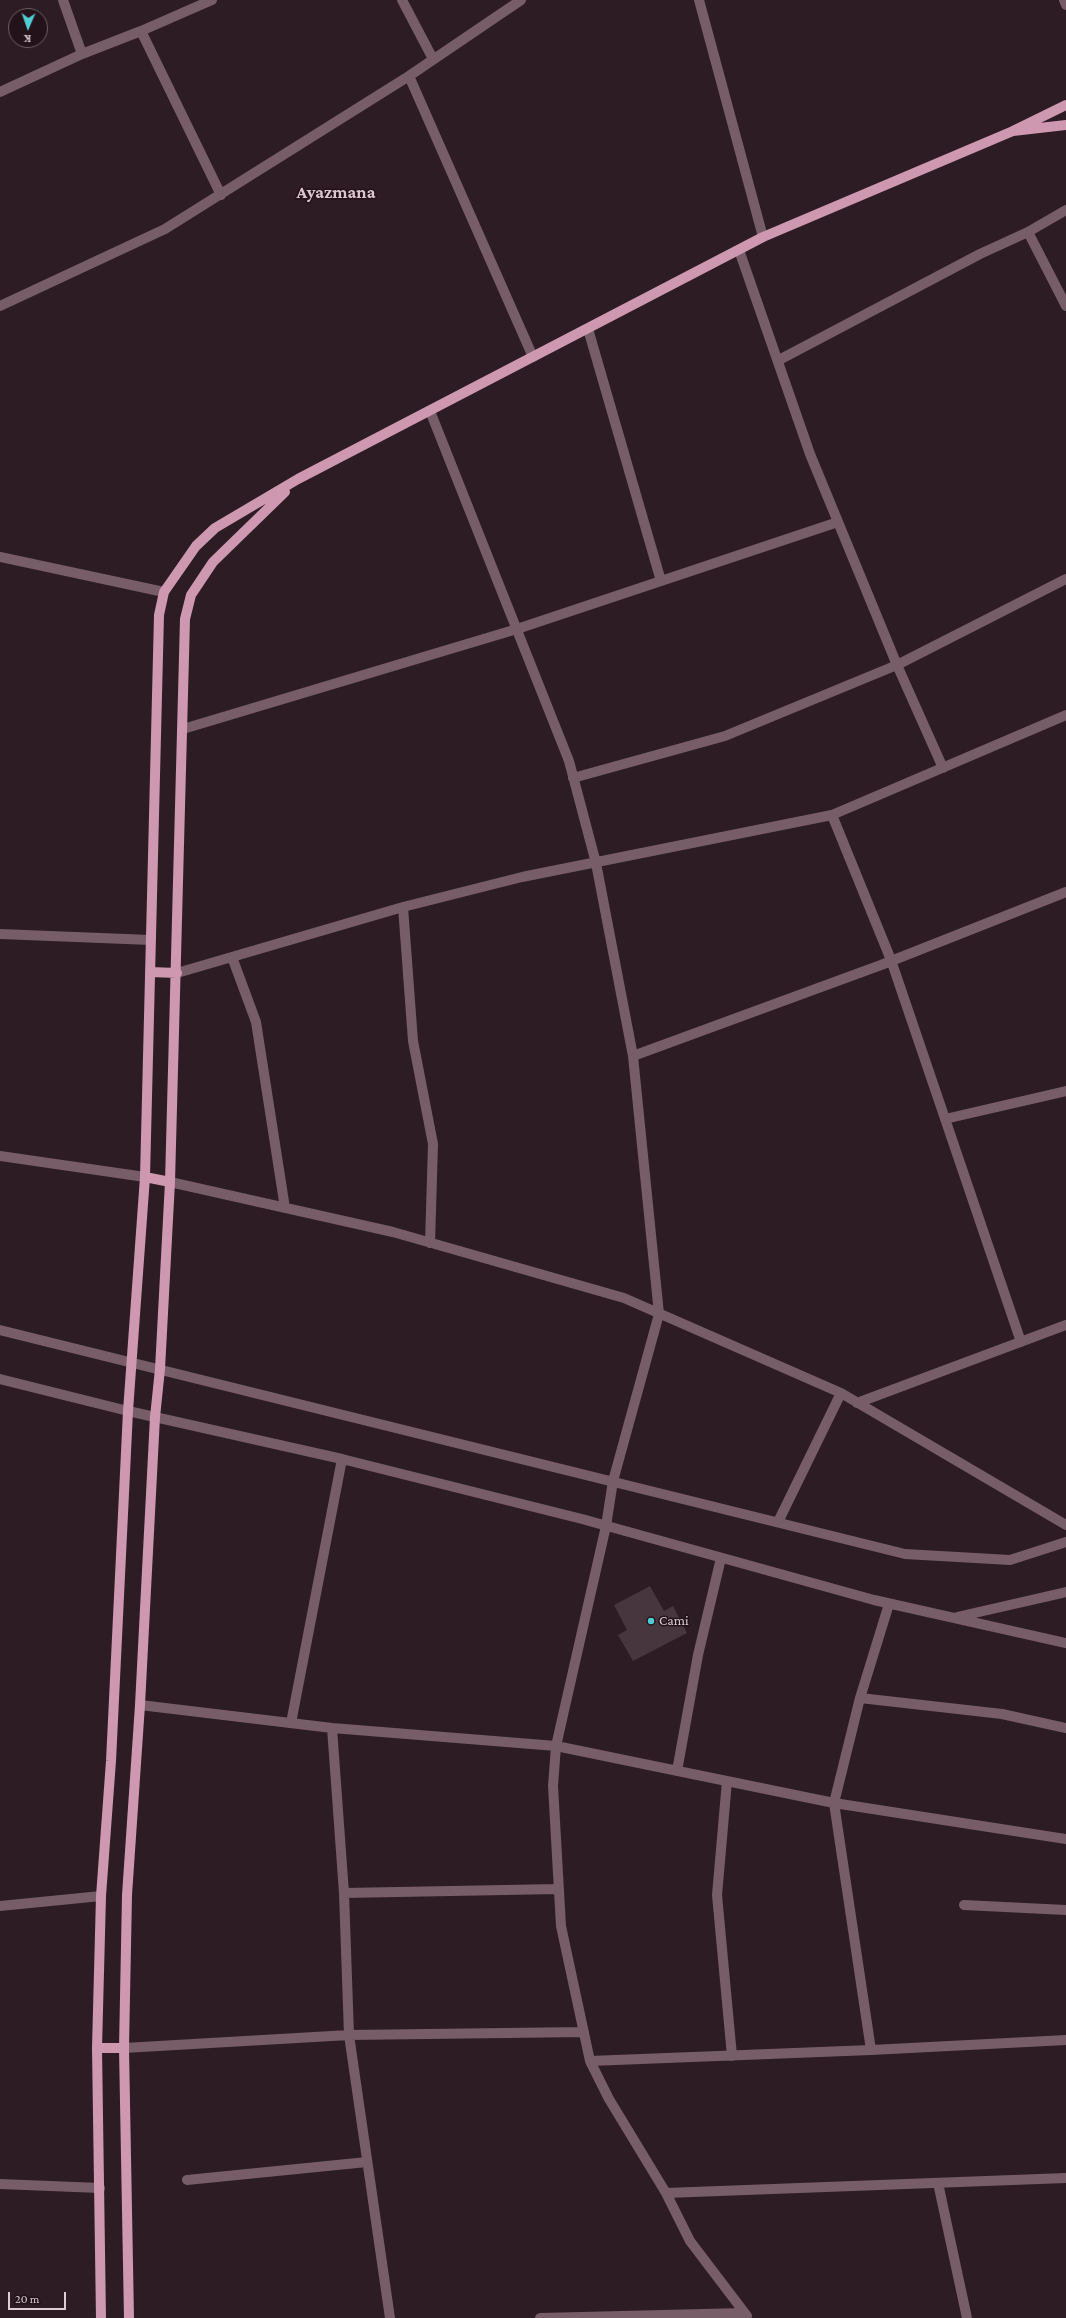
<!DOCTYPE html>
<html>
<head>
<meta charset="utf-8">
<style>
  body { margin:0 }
  #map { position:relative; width:1066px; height:2318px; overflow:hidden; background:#2d1c23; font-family:"Crimson Pro",serif }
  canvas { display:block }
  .north { position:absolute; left:8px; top:8px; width:40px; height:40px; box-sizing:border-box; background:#23121a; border:1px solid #6d5e64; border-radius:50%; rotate:182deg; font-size:11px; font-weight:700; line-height:16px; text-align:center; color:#dbcfd4 }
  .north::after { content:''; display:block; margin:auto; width:14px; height:18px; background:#51ccd3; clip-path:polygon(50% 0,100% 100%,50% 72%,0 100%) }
  .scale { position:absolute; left:8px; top:2292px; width:58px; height:18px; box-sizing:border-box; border:2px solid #dbcfd4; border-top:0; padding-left:5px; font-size:12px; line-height:14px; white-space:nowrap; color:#dbcfd4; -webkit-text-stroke:3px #23121a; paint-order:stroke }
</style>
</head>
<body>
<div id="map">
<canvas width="1066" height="2318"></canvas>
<div class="north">K</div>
<div class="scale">20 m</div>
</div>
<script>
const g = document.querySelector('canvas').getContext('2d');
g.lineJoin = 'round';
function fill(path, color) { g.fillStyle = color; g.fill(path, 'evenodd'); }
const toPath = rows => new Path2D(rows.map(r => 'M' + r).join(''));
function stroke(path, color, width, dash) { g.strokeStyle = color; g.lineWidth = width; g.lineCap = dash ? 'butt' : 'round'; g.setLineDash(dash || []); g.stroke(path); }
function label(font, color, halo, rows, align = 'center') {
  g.font = font + ' "Crimson Pro",serif'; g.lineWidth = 3; g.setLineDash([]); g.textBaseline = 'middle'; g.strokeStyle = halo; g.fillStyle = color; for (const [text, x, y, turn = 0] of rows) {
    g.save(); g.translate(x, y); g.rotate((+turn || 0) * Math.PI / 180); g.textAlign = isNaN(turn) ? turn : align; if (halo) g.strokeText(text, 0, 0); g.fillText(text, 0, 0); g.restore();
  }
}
fill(toPath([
  [650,1586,664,1611,673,1606,687,1633,633,1661,618,1635,627,1630,614,1605]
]), '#48363e');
stroke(toPath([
  [63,0,82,54,141,31,221,195],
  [402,0,433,59],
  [699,0,763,237],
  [1064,0,1066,5],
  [141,31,212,0],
  [409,76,533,357],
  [0,92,82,54],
  [1028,232,1066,306],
  [739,250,810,454,897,665,943,768],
  [0,306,165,229,409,76,521,0],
  [588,329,661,581],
  [779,360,980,254,1028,232,1066,210],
  [430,411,569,761,596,863,633,1056],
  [0,557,164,592],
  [183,729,517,629,838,522],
  [573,778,725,736,897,665,1066,579],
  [832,815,891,960,1021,1342],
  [403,907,413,1041,433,1144,430,1243],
  [0,934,151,940],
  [232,957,256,1022,285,1208],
  [177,973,403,907,522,877,832,815,1066,715],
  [945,1119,1066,1091],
  [0,1156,145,1177],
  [170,1182,393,1232,624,1298,841,1393,1066,1525],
  [0,1330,905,1554,1010,1560,1066,1542],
  [0,1379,128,1411,342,1459,582,1519,874,1600,1066,1643],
  [857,1403,1066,1325],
  [778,1522,841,1393],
  [889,1604,860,1698,1002,1714,1066,1728],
  [957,1617,1066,1592],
  [860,1698,834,1803,1066,1839],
  [140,1705,332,1728,556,1746,606,1526,613,1481,659,1314,633,1056,881,965,1066,892],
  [291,1723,342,1459],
  [332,1728,344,1893,349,2035,390,2318],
  [556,1746,834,1803,871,2050,590,2061,561,1926,553,1786,556,1746],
  [677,1771,698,1655,721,1558],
  [727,1781,717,1895,732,2056],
  [344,1893,558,1889],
  [964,1905,1066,1910],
  [0,1906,101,1896],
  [124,2048,349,2035,584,2032],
  [871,2050,1066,2040],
  [590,2061,609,2099,666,2193,1066,2178],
  [187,2180,367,2162],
  [938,2183,967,2318],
  [0,2184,100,2188],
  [666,2193,690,2241,747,2316],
  [540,2318,744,2313]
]), '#765d68', 10);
stroke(toPath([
  [1066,105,1013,131,1066,125],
  [150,972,177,973],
  [145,1177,170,1182],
  [97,2048,124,2048],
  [101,2318,97,2048,101,1896,111,1761,128,1411,145,1177,159,615,164,592,196,546,215,528,298,479,763,237,1013,131],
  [129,2318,124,2048,127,1895,140,1705,155,1417,160,1369,170,1182,185,619,191,595,213,562,285,492]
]), '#cd98b0', 10);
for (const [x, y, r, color] of [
  [651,1621,4,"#51ccd3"]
]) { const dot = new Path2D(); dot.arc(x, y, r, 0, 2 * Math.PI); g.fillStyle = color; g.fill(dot); stroke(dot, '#23121a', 1.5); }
label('14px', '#dbcfd4', '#23121a', [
  ["Cami",659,1621]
], 'left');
label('bold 18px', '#ddc5cf', '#23121a', [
  ["Ayazmana",336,192]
]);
</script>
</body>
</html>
